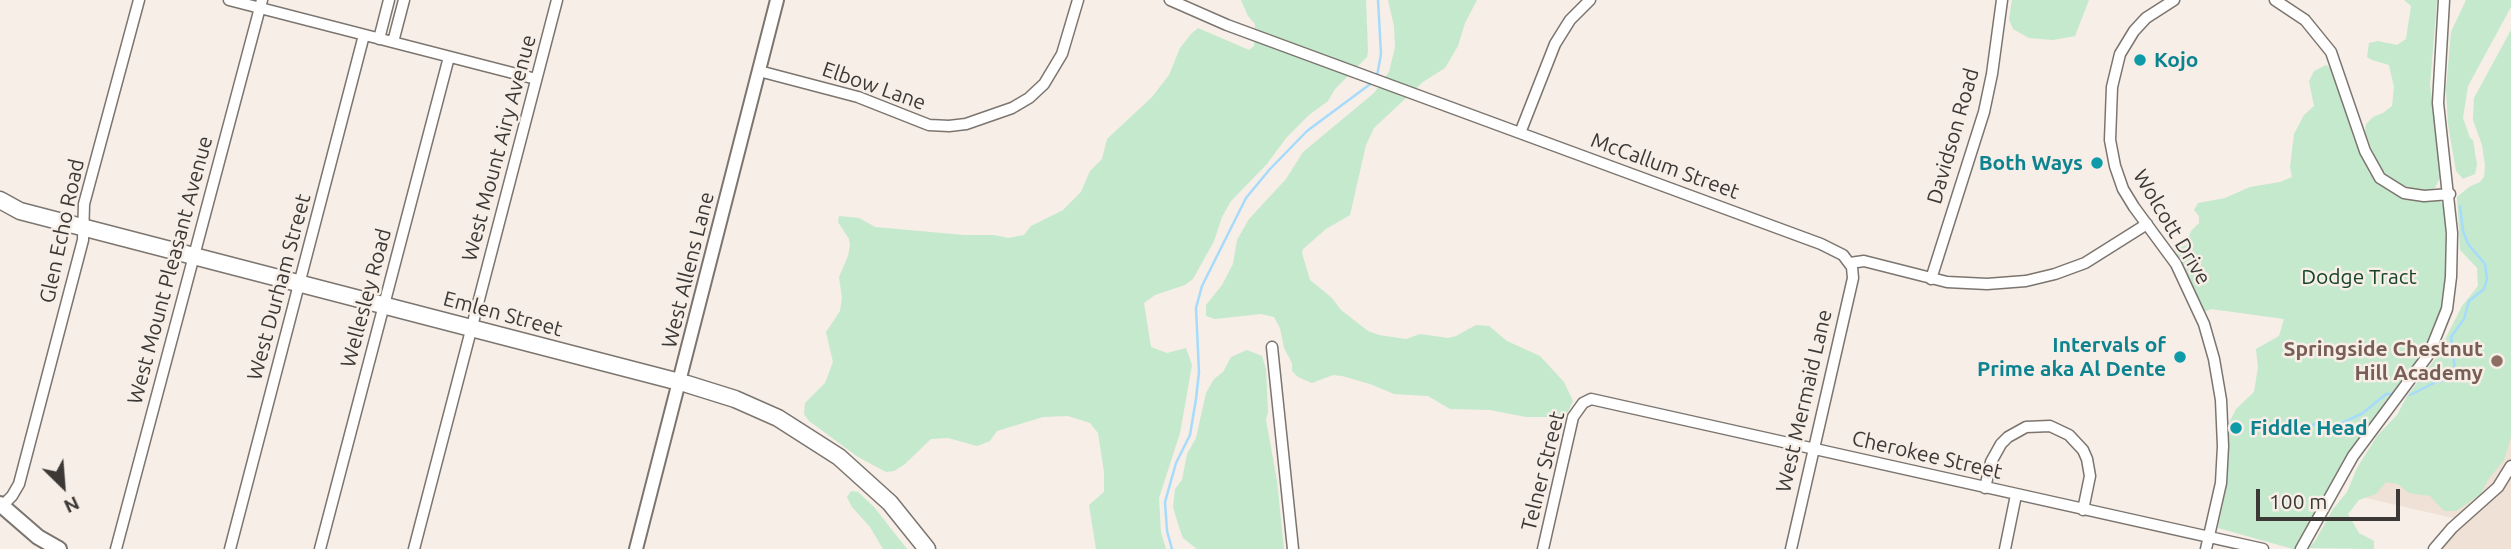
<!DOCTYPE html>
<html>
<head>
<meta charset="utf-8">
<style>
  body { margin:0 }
  #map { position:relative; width:2511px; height:549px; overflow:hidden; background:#f6eee7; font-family:Ubuntu,sans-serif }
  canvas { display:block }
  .north { position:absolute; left:28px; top:451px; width:70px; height:70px; -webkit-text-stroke:5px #f6eee7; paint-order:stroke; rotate:155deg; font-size:19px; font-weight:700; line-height:28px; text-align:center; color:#3b3836 }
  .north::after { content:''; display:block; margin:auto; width:24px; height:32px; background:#3b3836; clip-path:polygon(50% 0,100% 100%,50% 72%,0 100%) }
  .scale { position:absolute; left:2256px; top:489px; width:144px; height:32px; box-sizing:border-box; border:4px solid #3b3836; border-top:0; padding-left:9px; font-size:21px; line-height:24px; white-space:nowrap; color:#3b3836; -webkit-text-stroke:5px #f6eee7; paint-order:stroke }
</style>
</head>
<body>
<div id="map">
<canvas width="2511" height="549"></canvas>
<div class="north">N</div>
<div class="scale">100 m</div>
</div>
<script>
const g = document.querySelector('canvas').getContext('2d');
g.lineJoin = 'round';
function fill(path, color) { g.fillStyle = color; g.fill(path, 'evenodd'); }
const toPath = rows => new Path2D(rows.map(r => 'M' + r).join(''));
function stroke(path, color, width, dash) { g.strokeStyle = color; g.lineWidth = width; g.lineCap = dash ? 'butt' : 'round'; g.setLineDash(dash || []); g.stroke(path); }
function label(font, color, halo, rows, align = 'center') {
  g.font = font + ' Ubuntu,sans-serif'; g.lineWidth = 5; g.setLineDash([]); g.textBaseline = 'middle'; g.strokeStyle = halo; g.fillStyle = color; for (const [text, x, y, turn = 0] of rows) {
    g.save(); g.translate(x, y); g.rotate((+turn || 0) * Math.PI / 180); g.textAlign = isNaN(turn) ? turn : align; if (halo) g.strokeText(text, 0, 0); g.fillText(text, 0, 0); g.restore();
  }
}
fill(toPath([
  [2511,199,2511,549,2430,549,2457,519,2366,498,2464,406]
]), '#efe1d5');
fill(toPath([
  [1241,0,1366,0,1368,51,1367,57,1335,89,1328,101,1309,115,1287,137,1266,165,1231,201,1222,217,1214,241,1193,279,1185,285,1155,295,1144,303,1151,347,1167,353,1186,348,1192,365,1180,433,1159,498,1161,532,1166,549,1096,549,1089,505,1104,492,1104,472,1098,433,1090,423,1068,416,1043,417,997,431,990,441,977,446,948,438,931,439,905,464,894,471,886,472,858,457,809,421,804,414,805,403,825,383,833,362,826,332,840,311,842,298,839,277,848,256,850,245,849,239,838,222,839,216,859,218,875,227,964,235,994,235,1008,238,1024,235,1031,226,1063,210,1081,192,1090,171,1102,159,1107,139,1152,97,1169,75,1180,48,1191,34,1198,28,1249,50,1254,46,1255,24,1248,16],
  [1388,0,1477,0,1465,23,1458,46,1445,68,1423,82,1374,128,1366,145,1350,215,1326,229,1303,249,1302,253,1310,280,1332,298,1341,310,1368,331,1379,335,1406,339,1420,334,1448,338,1456,336,1476,325,1489,326,1507,341,1540,356,1564,382,1573,401,1568,412,1561,417,1526,417,1490,410,1450,409,1428,396,1394,394,1370,384,1342,376,1333,375,1312,383,1298,377,1292,371,1292,363,1284,348,1280,328,1274,317,1261,314,1215,319,1206,316,1206,305,1222,285,1233,264,1237,240,1249,219,1286,179,1303,152,1374,93,1389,72,1395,47,1394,26],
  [2012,0,2089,0,2075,36,2053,40,2029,38,2013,29,2009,19],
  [2404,0,2437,0,2430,85,2442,173,2435,188,2424,191,2395,184,2380,170,2365,132,2366,124,2373,117,2383,113,2392,106,2394,87,2389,65,2372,60,2367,57,2369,43,2378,41,2397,45,2406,39,2411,6],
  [2466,0,2511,0,2511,7,2468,86,2463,118,2470,138,2473,140,2477,165,2475,174,2463,179,2456,171,2448,124,2446,90,2451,32],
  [2511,30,2511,437,2504,460,2487,481,2481,494,2456,511,2444,511,2430,496,2409,493,2398,484,2386,482,2376,494,2359,500,2348,514,2359,533,2374,541,2374,549,2308,548,2315,541,2333,509,2347,492,2357,468,2377,436,2397,415,2407,396,2435,359,2462,306,2478,286,2477,268,2460,250,2457,197,2469,187,2480,182,2484,177,2485,165,2482,145,2473,120,2474,98],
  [2326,65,2331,68,2354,139,2370,174,2386,189,2397,195,2437,200,2441,202,2445,208,2446,285,2439,317,2421,358,2353,448,2296,549,2293,549,2218,528,2227,484,2229,423,2236,409,2254,392,2258,367,2256,349,2279,336,2284,319,2211,309,2204,312,2173,251,2186,245,2191,231,2199,223,2199,216,2194,210,2198,203,2225,198,2250,187,2280,182,2292,177,2290,167,2294,134,2304,115,2314,106,2309,81,2314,71],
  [1247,350,1262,356,1266,369,1268,412,1266,420,1277,481,1284,549,1197,549,1183,538,1179,527,1173,507,1175,489,1182,480,1187,454,1196,438,1206,393,1214,379,1223,372,1231,357],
  [851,491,858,492,874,507,907,549,883,549,870,527,852,507,847,497]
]), '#c4e9cd');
stroke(toPath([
  [1377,76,1381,54,1378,0],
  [2410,395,2436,382,2449,379,2454,375,2455,371,2451,337,2464,319,2469,301,2484,289,2487,279,2485,264,2468,244,2463,231,2460,206],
  [2303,432,2314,424,2325,427,2336,426,2363,413,2386,394,2390,394],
  [1172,549,1167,531,1165,502,1176,463,1190,435,1196,399,1199,372,1196,308,1202,286,1246,198,1270,169,1307,131,1373,82]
]), '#a6dbfc', 2.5);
const minor = toPath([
  [229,0,536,79],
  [1170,0,1227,25,1821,244,1843,255,1852,267,1853,278,1791,549],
  [2174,0,2146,18,2134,31,2120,54,2112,87,2110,140,2115,166,2123,189,2134,207,2176,264,2204,324,2214,359,2221,400,2223,446,2221,483,2206,549],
  [2275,0,2305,20,2331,52,2365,151,2380,178,2404,193,2424,196,2450,194],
  [379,39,389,0],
  [393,42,404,0],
  [759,71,858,97,929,125,949,126,966,124,1012,108,1029,98,1044,84,1062,54,1078,0],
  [1520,133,1555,44,1570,20,1590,0],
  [1850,263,1864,261,1947,282,1987,284,2026,281,2055,274,2085,263,2147,224],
  [1931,279,1984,112,1992,74,2002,0],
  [1272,347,1293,549],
  [1985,488,1991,462,2001,444,2008,437,2026,427,2050,426,2069,435,2083,450,2087,459,2090,476,2083,510],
  [2,506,12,496,19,484,83,240,84,204,139,0],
  [116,549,262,0],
  [230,549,364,35],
  [320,549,449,57],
  [414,549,557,0],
  [1543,549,1573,417,1583,403,1591,399,2263,549],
  [2005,549,2016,495],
  [2301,549,2353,456,2429,354,2447,309,2451,277,2452,233,2438,103,2444,0],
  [2434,549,2452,528,2498,487,2511,466]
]);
const tertiary = toPath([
  [636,549,777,0]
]);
const secondary = toPath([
  [0,504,38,537,59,549]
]);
const primary = toPath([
  [0,200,20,211,687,384,735,399,778,418,839,457,890,503,927,549]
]);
stroke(minor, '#7c756f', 13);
stroke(tertiary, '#7c756f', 16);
stroke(secondary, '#7c756f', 18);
stroke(primary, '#7c756f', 19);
stroke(minor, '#fff', 10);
stroke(tertiary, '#fff', 12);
stroke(secondary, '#fff', 14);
stroke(primary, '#fff', 16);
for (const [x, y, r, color] of [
  [2140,60,7,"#0f9aa8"],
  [2097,163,7,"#0f9aa8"],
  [2180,357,7,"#0f9aa8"],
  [2497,361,7,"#8d6e63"],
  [2236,428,7,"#0f9aa8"]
]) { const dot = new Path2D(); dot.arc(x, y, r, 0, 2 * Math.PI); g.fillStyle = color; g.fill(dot); stroke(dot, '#f6eee7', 2.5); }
label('bold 21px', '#0d838f', '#f6eee7', [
  ["Kojo",2154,60],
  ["Both Ways",2083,163,"right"],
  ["Intervals of",2166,345,"right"],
  ["Prime aka Al Dente",2166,369,"right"],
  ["Fiddle Head",2250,428]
], 'left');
label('21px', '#3b3836', '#f6eee7', [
  ["Elbow Lane",874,86,19],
  ["Davidson Road",1953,136,-74],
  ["West Mount Airy Avenue",499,148,-75],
  ["McCallum Street",1665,166,20],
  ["Wolcott Drive",2172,227,59],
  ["Glen Echo Road",62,231,-78],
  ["West Mount Pleasant Avenue",170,270,-75],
  ["West Allens Lane",688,270,-76],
  ["West Durham Street",279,287,-75],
  ["Wellesley Road",366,298,-75],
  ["Emlen Street",503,314,15],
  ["West Mermaid Lane",1804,401,-77],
  ["Cherokee Street",1927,455,13],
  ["Telner Street",1543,471,-76]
]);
label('21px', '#154427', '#f6eee7', [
  ["Dodge Tract",2359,277]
]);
label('bold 21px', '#785e54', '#f6eee7', [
  ["Springside Chestnut",2483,349],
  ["Hill Academy",2483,373]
], 'right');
</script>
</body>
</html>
